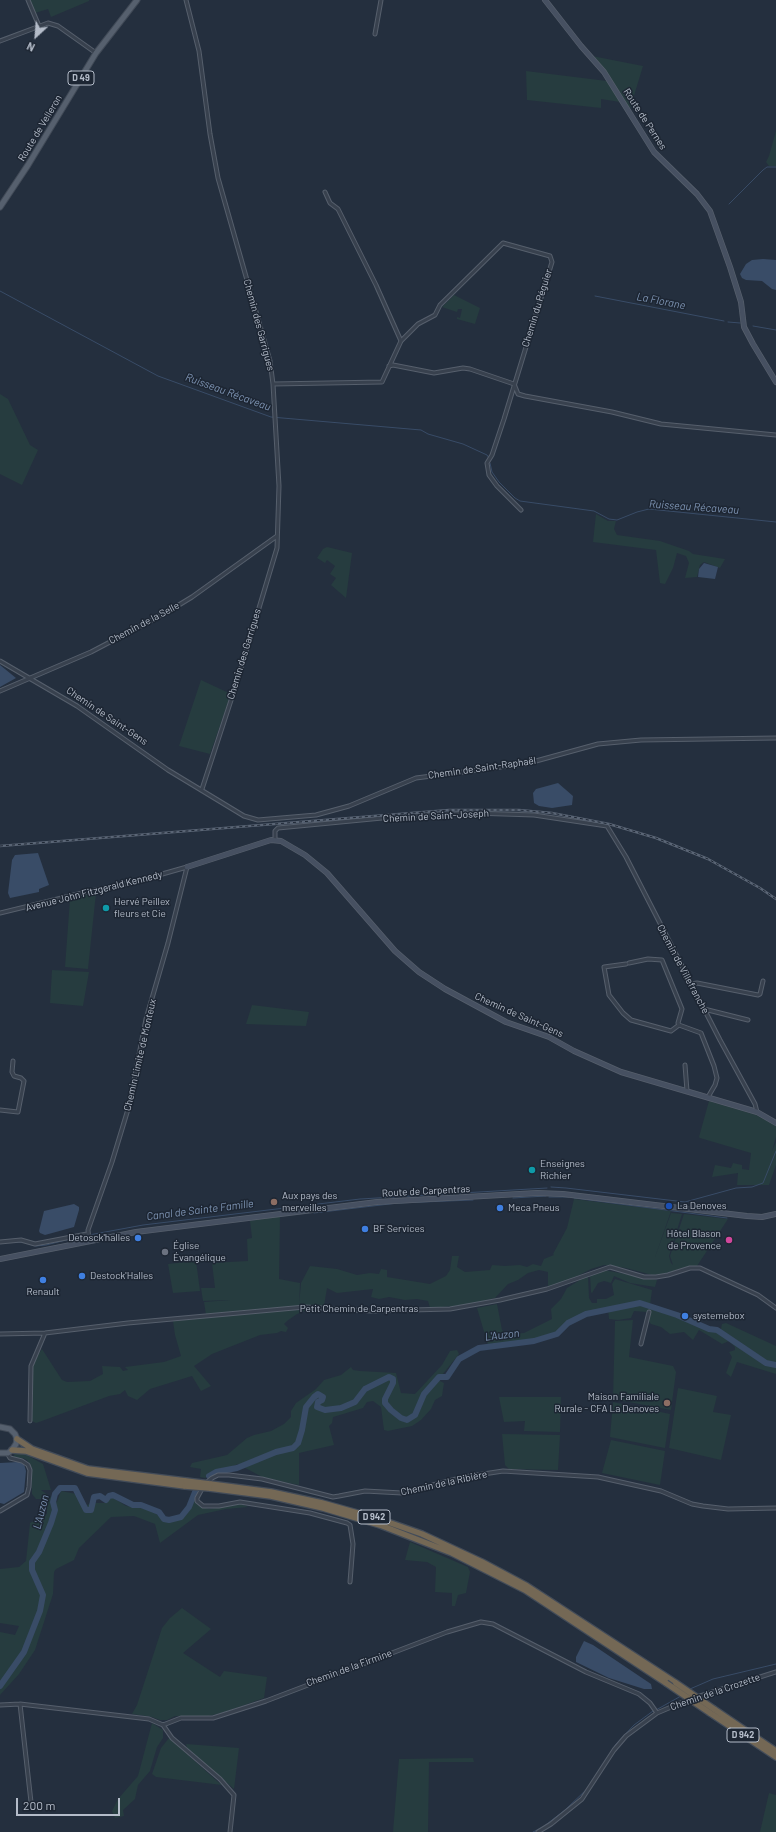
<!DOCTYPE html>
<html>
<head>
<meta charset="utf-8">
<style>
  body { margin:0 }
  #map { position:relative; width:776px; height:1832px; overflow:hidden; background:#242f3e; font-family:Barlow,sans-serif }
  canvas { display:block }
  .north { position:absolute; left:16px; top:16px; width:40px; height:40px; -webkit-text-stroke:3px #1d2633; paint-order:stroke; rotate:206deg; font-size:11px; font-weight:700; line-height:16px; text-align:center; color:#b4bcc9 }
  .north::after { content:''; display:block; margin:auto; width:14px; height:18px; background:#b4bcc9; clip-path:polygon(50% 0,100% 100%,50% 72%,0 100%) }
  .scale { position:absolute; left:16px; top:1798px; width:104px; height:18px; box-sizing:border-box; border:2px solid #b4bcc9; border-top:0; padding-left:5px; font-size:12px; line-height:14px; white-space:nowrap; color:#b4bcc9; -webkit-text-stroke:3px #1d2633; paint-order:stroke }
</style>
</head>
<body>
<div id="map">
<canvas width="776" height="1832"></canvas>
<div class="north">N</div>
<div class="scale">200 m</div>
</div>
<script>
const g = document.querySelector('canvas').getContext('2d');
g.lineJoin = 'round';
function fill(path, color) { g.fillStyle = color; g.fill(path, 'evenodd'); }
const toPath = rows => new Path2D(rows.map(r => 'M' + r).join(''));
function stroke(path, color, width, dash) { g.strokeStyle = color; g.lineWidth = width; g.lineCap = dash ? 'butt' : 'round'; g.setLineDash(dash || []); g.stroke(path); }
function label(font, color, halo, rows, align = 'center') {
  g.font = font + ' Barlow,sans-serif'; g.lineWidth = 3; g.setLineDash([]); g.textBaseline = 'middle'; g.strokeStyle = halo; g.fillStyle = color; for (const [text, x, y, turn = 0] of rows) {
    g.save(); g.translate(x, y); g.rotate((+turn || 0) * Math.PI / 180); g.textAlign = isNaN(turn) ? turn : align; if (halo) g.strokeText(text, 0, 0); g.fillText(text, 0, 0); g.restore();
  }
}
fill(toPath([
  [30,0,89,0,89,1,51,17,48,9,35,13],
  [592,56,643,66,630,109,607,75],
  [526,71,607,81,620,102,601,99,601,108,527,100],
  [776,131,776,166,769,166,766,162,769,156],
  [454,295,480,308,475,324,457,319,457,317,460,318,462,309,458,309,457,312,442,307],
  [0,394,8,399,30,445,38,450,22,485,0,474],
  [596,514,608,521,616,521,614,529,617,535,660,541,689,551,693,554,725,559,720,568,704,562,700,565,697,577,685,578,689,563,686,556,677,553,673,568,665,584,660,583,656,550,593,542],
  [327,547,352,553,346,598,331,585,336,578,330,574,335,566,327,560,325,563,317,558,323,549],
  [201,680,231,694,210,754,179,746],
  [96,893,88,969,65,967,70,899],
  [52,970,89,972,83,1006,50,1003],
  [252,1005,309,1012,306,1026,246,1024],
  [709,1101,756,1115,776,1126,776,1137,772,1151,776,1142,776,1165,769,1185,737,1185,738,1173,712,1177,715,1165,731,1168,733,1163,742,1165,742,1169,749,1170,751,1153,700,1138,699,1137],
  [574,1199,671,1211,654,1260,671,1213,682,1214,669,1256,671,1263,673,1265,670,1256,684,1214,728,1219,697,1266,687,1267,664,1274,652,1275,626,1268,604,1265,591,1269,568,1281,548,1287,548,1272,539,1270,528,1273,518,1280,508,1284,495,1298,465,1305,430,1308,428,1301,417,1299,405,1300,389,1297,379,1299,371,1297,373,1289,337,1293,327,1288,324,1306,299,1306,301,1283,310,1266,337,1269,357,1275,370,1273,379,1274,381,1269,387,1270,387,1277,430,1284,446,1276,450,1270,452,1256,459,1256,457,1267,465,1272,490,1270,492,1265,505,1266,520,1265,527,1267,533,1264,541,1266,544,1259,554,1255,553,1254,567,1228],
  [280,1216,279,1279,300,1283,299,1309,310,1309,297,1314,287,1321,284,1324,288,1328,286,1332,281,1331,277,1333,260,1335,212,1354,194,1366,211,1386,201,1391,192,1376,150,1389,137,1400,128,1396,125,1390,120,1394,109,1396,42,1421,36,1423,32,1421,33,1364,36,1357,42,1349,62,1380,67,1382,90,1381,103,1374,102,1366,120,1367,123,1371,128,1370,125,1367,164,1362,181,1356,175,1335,173,1321,203,1318,206,1315,204,1302,230,1300,203,1301,201,1288,215,1288,212,1263,248,1261,247,1239,252,1238,250,1221],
  [196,1261,200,1291,173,1293,168,1264],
  [604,1270,657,1280,655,1287,630,1283,614,1276,611,1283,604,1281,598,1283,592,1293,591,1292,590,1274],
  [588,1275,589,1298,592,1303,597,1303,597,1299,606,1299,614,1295,612,1284,615,1279,652,1290,650,1305,675,1313,708,1329,714,1328,718,1330,721,1329,722,1324,726,1323,776,1346,776,1374,737,1362,731,1377,726,1373,732,1357,729,1352,735,1350,735,1347,729,1341,722,1344,699,1330,693,1340,684,1332,670,1334,661,1327,651,1324,647,1319,647,1312,634,1311,631,1318,618,1320,609,1319,608,1308,585,1312,567,1321,557,1332,534,1339,488,1345,477,1308,497,1304,502,1330,508,1334,524,1333,552,1319,551,1309,561,1299,567,1288],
  [633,1320,629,1357,673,1366,676,1372,671,1410,613,1399,615,1321],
  [457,1350,459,1354,438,1380,444,1383,442,1396,435,1400,431,1409,421,1420,412,1426,402,1428,388,1431,384,1430,381,1407,373,1401,367,1402,363,1408,333,1417,332,1423,329,1426,334,1445,299,1453,299,1485,264,1478,238,1464,205,1478,200,1477,201,1469,190,1467,192,1463,227,1455,247,1438,254,1435,271,1431,284,1424,291,1417,291,1411,296,1403,316,1389,324,1380,341,1375,351,1367,353,1370,360,1371,396,1373,401,1393,415,1394,442,1365,450,1351],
  [678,1388,717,1396,713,1412,731,1415,721,1460,669,1448],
  [499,1397,561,1397,560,1432,524,1431,525,1421,504,1422],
  [613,1402,670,1414,665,1448,610,1437],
  [502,1434,560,1435,558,1470,509,1469,505,1465],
  [611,1440,665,1451,660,1485,602,1473],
  [15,1453,23,1453,43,1464,51,1490,41,1490,57,1502,61,1491,76,1494,84,1508,90,1503,106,1503,112,1497,126,1506,150,1509,164,1520,170,1521,182,1518,187,1514,195,1498,198,1505,209,1509,241,1504,248,1507,226,1509,198,1515,160,1543,155,1524,134,1516,111,1517,79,1548,74,1560,56,1569,54,1572,53,1594,35,1650,19,1674,0,1695,0,1632,15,1635,19,1626,0,1623,0,1569,19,1567,26,1561,30,1523,47,1514,46,1499,36,1499,32,1494,31,1466,27,1460,23,1458,13,1458],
  [410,1542,468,1567,470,1572,466,1593,458,1595,455,1606,452,1606,452,1593,435,1592,436,1567,427,1562,405,1560],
  [182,1608,211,1629,183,1653,220,1677,224,1671,267,1677,264,1698,225,1712,205,1717,175,1716,167,1720,160,1720,152,1717,132,1714,137,1705,162,1628,170,1618],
  [152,1723,163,1730,163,1738,157,1747,150,1771,138,1785,135,1799,123,1810,124,1816,115,1818,112,1811,118,1799,138,1776],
  [169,1738,217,1781,222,1785,156,1777,152,1774,161,1748],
  [186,1744,239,1748,234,1789,187,1748],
  [473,1758,474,1762,429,1762,428,1832,393,1832,399,1759],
  [769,1793,776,1795,776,1832,760,1832]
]), '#263c3f');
fill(toPath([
  [763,259,776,260,776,290,772,289,762,281,746,280,742,278,740,274,746,264,752,260],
  [704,563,718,567,715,579,698,577,699,569],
  [0,665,16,678,0,687],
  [558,783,573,796,572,805,552,808,539,806,534,803,533,793,536,789],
  [38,853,49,885,39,889,39,892,10,898,8,893,12,860,15,855],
  [74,1204,79,1207,79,1210,74,1227,45,1235,40,1233,39,1231,44,1211],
  [19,1462,24,1464,26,1471,24,1492,4,1504,0,1503,0,1463],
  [584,1641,593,1645,651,1684,652,1689,644,1689,609,1678,576,1662,576,1657]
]), '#394c67');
stroke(toPath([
  [729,204,763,170,767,167,776,167],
  [0,291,158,376,271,417,421,430,428,434,463,444,487,455,489,458],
  [595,296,724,321],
  [728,322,740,323],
  [753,326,776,330],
  [490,463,492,472,499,482,515,498,520,501,594,511,609,519,617,520,637,512,649,509,776,522],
  [551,1187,566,1188,685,1202,736,1188,752,1187,763,1183,776,1151],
  [549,1197,569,1197],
  [513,1198,546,1196],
  [574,1198,727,1218],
  [314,1213,398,1203,473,1200],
  [89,1235,143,1225,360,1199,547,1188],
  [11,1242,23,1242],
  [32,1245,36,1246,46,1245,78,1237],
  [690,1689,713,1679,776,1664],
  [656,1710,681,1696],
  [595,1777,616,1744,634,1725,653,1711],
  [533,1832,543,1827,565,1810,587,1789]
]), '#394c67', 1);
stroke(toPath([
  [209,1476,216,1472,237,1468,276,1452,293,1448,298,1443,302,1430,306,1407,314,1397,318,1394,323,1397,322,1400,318,1402,317,1407,325,1410,341,1408,355,1402,365,1389,389,1377,393,1379,393,1383,385,1399,385,1403,391,1410,401,1418,407,1420,415,1415,424,1394,439,1377,447,1377,459,1359,479,1348,534,1341,557,1334,568,1323,586,1314,640,1303,677,1315,709,1329,717,1330,766,1363,776,1365],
  [0,1686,24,1652,40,1611,43,1595,32,1570,32,1562,39,1552,51,1523,55,1510,53,1502,55,1494,60,1488,75,1488,86,1510,91,1510,94,1497,100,1496,106,1500,109,1496,113,1495,133,1505,141,1505,159,1512,164,1519,169,1520,181,1517,189,1507,195,1492]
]), '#394c67', 6);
const street = toPath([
  [28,0,39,26],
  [186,0,199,51,210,134,218,178,270,361,273,384,279,486,277,548,235,688,202,789],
  [375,34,381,0],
  [0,41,48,23,58,26,96,53],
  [325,192,330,203,338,209,376,285,401,341],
  [389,366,393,365,434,373,463,368,470,369,514,384,518,394,525,396,612,412,661,424,776,435],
  [273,384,382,382,401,341,418,324,435,315,440,305,503,243,550,256,552,262,504,419,492,455,487,463,489,475,497,486,521,510],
  [0,661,77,706,168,770,244,816,258,820,316,815,349,806,416,778,525,764,598,744,641,740,776,738],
  [0,691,91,652,169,611,192,597,277,536],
  [275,840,275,831,278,828,403,816,473,813,534,815,607,826,626,857,720,1040,755,1104,757,1112],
  [0,913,86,892,134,882,187,867,168,943,146,1019,129,1106,112,1162,88,1230,89,1241],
  [629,963,648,959,662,960,682,1009,678,1023,679,1025,701,1033,714,1066,717,1078,715,1085,708,1097],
  [626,964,604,967,609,995,623,1013,631,1020,671,1031,679,1025],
  [691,984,697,983,758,995,760,994,763,981],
  [704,1009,748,1020],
  [685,1065,687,1091],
  [0,1110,18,1112,24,1081,21,1078,14,1076,12,1072,13,1061],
  [0,1242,21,1240,35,1244,87,1234],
  [0,1334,45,1333,128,1323,305,1307,371,1311,450,1309,500,1300,547,1289,610,1267,644,1277,656,1277,668,1275,690,1268,700,1268,758,1295,776,1308],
  [641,1344,649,1312],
  [30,1421,31,1366,45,1333],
  [206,1483,212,1478,218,1475,229,1475,262,1479,333,1497,339,1496,365,1491,402,1493,464,1477,503,1471,598,1477,661,1491,692,1504,703,1506,728,1509,776,1508],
  [203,1487,197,1498,197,1501,203,1506,219,1506,240,1502,310,1513,347,1523,350,1525,353,1544,350,1582],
  [0,1511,27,1495,29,1487,30,1470,28,1465,22,1461,10,1458,7,1453],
  [697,1697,776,1672],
  [20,1704,31,1802],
  [0,1705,20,1704,149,1719,163,1725,181,1718,213,1718,266,1701,447,1632,481,1622,493,1624,586,1672,639,1694,650,1703,657,1713],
  [163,1725,172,1738,220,1779,234,1795,230,1832],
  [538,1832,551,1824,582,1799,614,1750,626,1736,657,1713,690,1699]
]);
const secondary = toPath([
  [545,0,581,46,604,72,654,152,697,194,710,211,730,267,741,302,744,327,753,344,776,382],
  [187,867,271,840,281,841,305,855,327,873,395,951,419,972,445,989,506,1022,549,1037,574,1051,621,1072,757,1112,776,1123],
  [0,1259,136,1232,377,1202,537,1193,563,1194,747,1216,762,1217,776,1214]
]);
const primary = toPath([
  [0,207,28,165,96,53,137,0],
  [0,1427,10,1429,15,1434,17,1439,16,1444,12,1450,8,1453,0,1453]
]);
const highway = toPath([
  [17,1439,32,1449,88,1469,186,1481],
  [12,1450,26,1451,87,1473,185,1486],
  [210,1484,271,1492,322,1503,382,1520,422,1534,482,1562,527,1586,676,1683],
  [209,1488,271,1496,323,1508,380,1525,452,1553,525,1590,666,1683],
  [714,1709,776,1751],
  [710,1713,776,1757]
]);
stroke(street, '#565f6c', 5);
stroke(secondary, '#565f6c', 6);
stroke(primary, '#414a57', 7);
stroke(highway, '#434c59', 8);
stroke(street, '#38414e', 3);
stroke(secondary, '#465061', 4.5);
stroke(primary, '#56606e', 5);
stroke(highway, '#746855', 5.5);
const rail = toPath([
  [0,846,449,810,519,810,552,813,609,824,656,838,708,859,760,888,776,899]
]);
stroke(rail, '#5a6575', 2.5);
stroke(rail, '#1d2633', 1, [3]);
const highwayBridge = toPath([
  [186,1481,210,1484],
  [185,1486,209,1488],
  [666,1683,710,1713],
  [676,1683,714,1709]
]);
stroke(highwayBridge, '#434c59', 8, []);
stroke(highwayBridge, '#746855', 5.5);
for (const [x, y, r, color] of [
  [106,908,4,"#0f9aa8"],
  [532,1170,4,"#0f9aa8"],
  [274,1202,4,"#8d6e63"],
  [669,1206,4,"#1a4fb4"],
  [500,1208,4,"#3f7fe0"],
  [365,1229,4,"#3f7fe0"],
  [138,1238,4,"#3f7fe0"],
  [729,1240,4,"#d1479c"],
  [165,1252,4,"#6b7280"],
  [82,1276,4,"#3f7fe0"],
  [43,1280,4,"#3f7fe0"],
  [685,1316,4,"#3f7fe0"],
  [667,1403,4,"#8d6e63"]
]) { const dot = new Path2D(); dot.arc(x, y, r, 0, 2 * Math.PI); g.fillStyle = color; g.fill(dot); stroke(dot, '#1d2633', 1.5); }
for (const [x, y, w] of [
  [81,78,26],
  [374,1517,32],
  [743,1735,32]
]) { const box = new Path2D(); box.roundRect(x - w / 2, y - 7, w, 14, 3); g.fillStyle = '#1d2633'; g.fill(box); stroke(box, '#b4bcc9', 1); }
label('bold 9px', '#b4bcc9', null, [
  ["D 49",81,78],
  ["D 942",374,1517],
  ["D 942",743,1735]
]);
label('10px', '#b4bcc9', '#1d2633', [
  ["Route de Pernes",645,119,57],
  ["Route de Velleron",40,128,-59],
  ["Chemin du Péguier",537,308,-73],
  ["Chemin des Garrigues",259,325,75],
  ["Chemin de la Selle",144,623,-28],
  ["Chemin des Garrigues",244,654,-73],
  ["Chemin de Saint-Gens",107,716,34],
  ["Chemin de Saint-Raphaël",482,768,-8],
  ["Chemin de Saint-Joseph",436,816,-3],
  ["Avenue John Fitzgerald Kennedy",94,891,-14],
  ["Chemin de Villefranche",683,969,62],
  ["Chemin de Saint-Gens",519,1015,24],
  ["Chemin Limite de Monteux",140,1055,-77],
  ["Route de Carpentras",426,1191,-3],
  ["Petit Chemin de Carpentras",359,1309],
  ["Chemin de la Ribière",444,1483,-12],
  ["Chemin de la Firmine",349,1668,-20],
  ["Chemin de la Crozette",715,1692,-19]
]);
label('10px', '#b4bcc9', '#1d2633', [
  ["Hervé Peillex",114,902],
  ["fleurs et Cie",114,914],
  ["Enseignes",540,1164],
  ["Richier",540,1176],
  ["Aux pays des",282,1196],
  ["merveilles",282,1208],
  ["La Denoves",677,1206],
  ["Meca Pneus",508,1208],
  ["BF Services",373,1229],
  ["Hôtel Blason",721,1234,"right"],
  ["de Provence",721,1246,"right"],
  ["Detosck'halles",130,1238,"right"],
  ["Église",173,1246],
  ["Évangélique",173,1258],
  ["Destock'Halles",90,1276],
  ["Renault",43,1292,"center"],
  ["systemebox",693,1316],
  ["Maison Familiale",659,1397,"right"],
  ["Rurale - CFA La Denoves",659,1409,"right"]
], 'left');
label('italic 11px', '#7c92b1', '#1d2633', [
  ["La Florane",661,301,11],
  ["Ruisseau Récaveau",228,392,20],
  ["Ruisseau Récaveau",694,507,4],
  ["Canal de Sainte Famille",200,1210,-7],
  ["L'Auzon",502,1335,-7],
  ["L'Auzon",41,1512,-76]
]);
</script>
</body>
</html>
